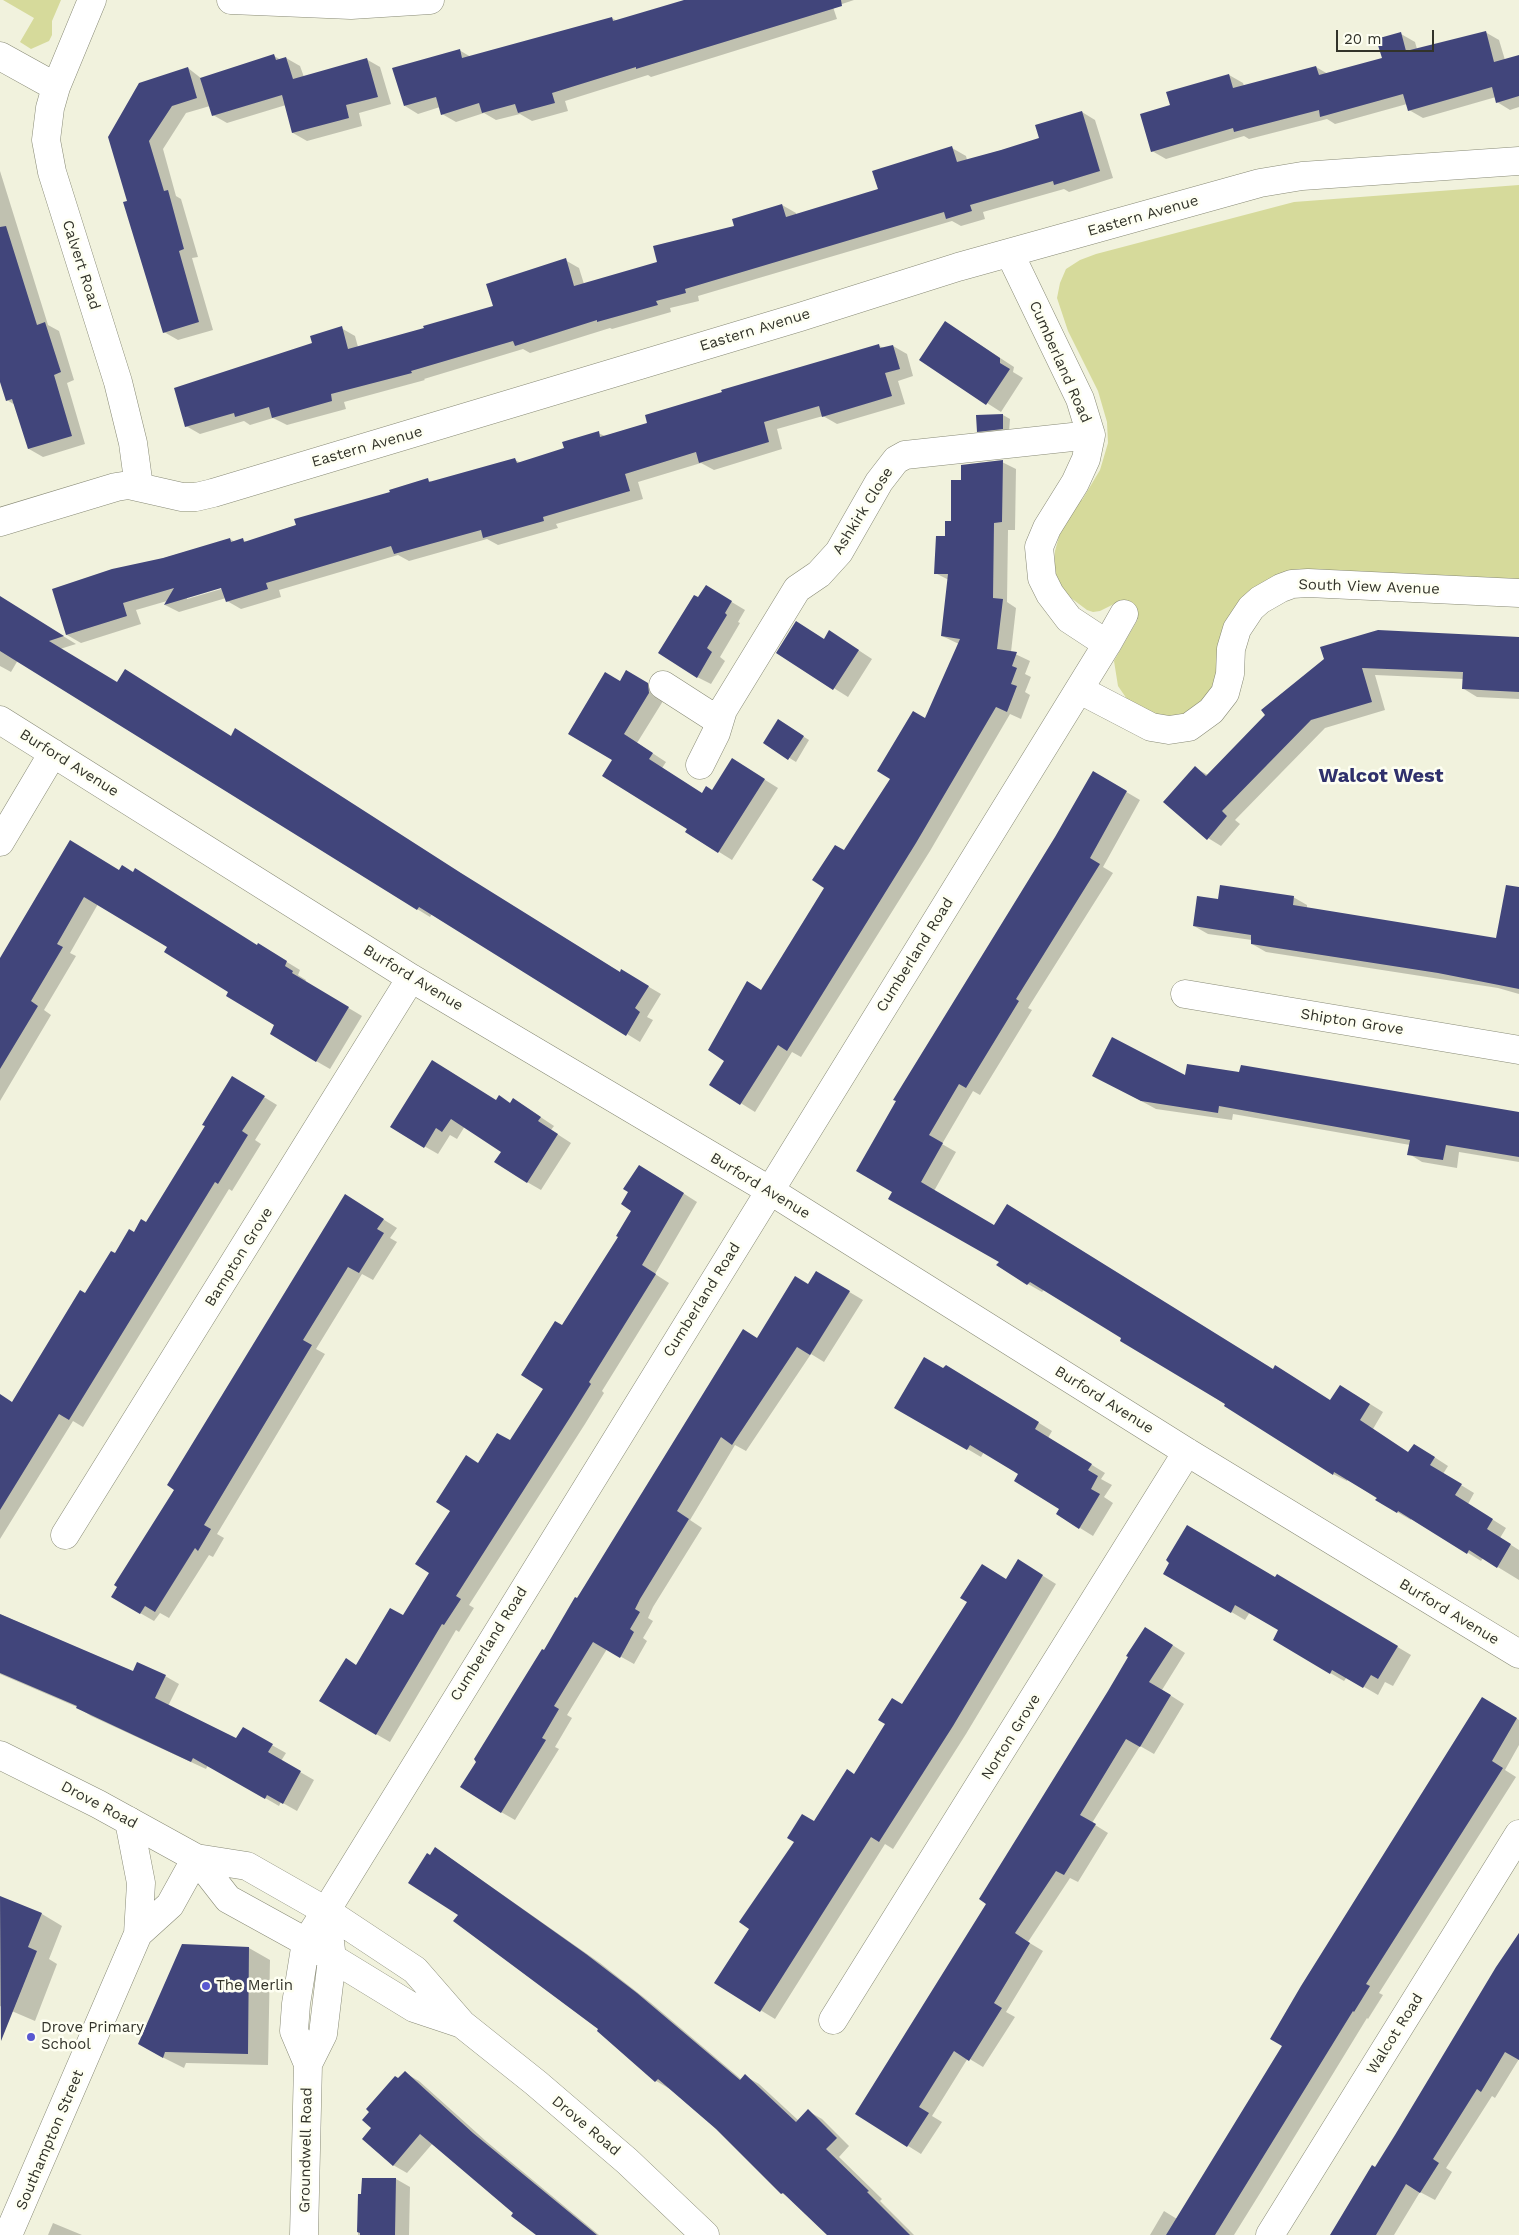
<!DOCTYPE html>
<html>
<head>
<meta charset="utf-8">
<style>
  body { margin:0 }
  #map { position:relative; width:1519px; height:2235px; overflow:hidden; background:#f1f2dd; font-family:"Work Sans",sans-serif }
  canvas { display:block }
  .scale { position:absolute; left:1336px; top:30px; width:98px; height:22px; box-sizing:border-box; border:2px solid #32332a; border-top:0; padding-left:6px; font-size:15px; line-height:18px; white-space:nowrap; color:#32332a; -webkit-text-stroke:4px #fefff2; paint-order:stroke }
</style>
</head>
<body>
<div id="map">
<canvas width="1519" height="2235"></canvas>
<div class="scale">20 m</div>
</div>
<script>
const g = document.querySelector('canvas').getContext('2d');
g.lineJoin = 'round';
function fill(path, color) { g.fillStyle = color; g.fill(path, 'evenodd'); }
const toPath = rows => new Path2D(rows.map(r => 'M' + r).join(''));
function stroke(path, color, width, dash) { g.strokeStyle = color; g.lineWidth = width; g.lineCap = dash ? 'butt' : 'round'; g.setLineDash(dash || []); g.stroke(path); }
function label(font, color, halo, rows, align = 'center') {
  g.font = font + ' "Work Sans",sans-serif'; g.lineWidth = 5; g.setLineDash([]); g.textBaseline = 'middle'; g.strokeStyle = halo; g.fillStyle = color; for (const [text, x, y, turn = 0] of rows) {
    g.save(); g.translate(x, y); g.rotate((+turn || 0) * Math.PI / 180); g.textAlign = isNaN(turn) ? turn : align; if (halo) g.strokeText(text, 0, 0); g.fillText(text, 0, 0); g.restore();
  }
}
fill(toPath([
  [3,0,61,0,52,21,52,35,49,41,31,49,20,42,34,18],
  [1519,185,1519,583,1277,578,1218,685,1189,714,1157,718,1129,702,1118,686,1114,661,1138,619,1114,604,1100,611,1093,612,1087,610,1063,592,1054,569,1055,551,1060,533,1079,499,1082,500,1100,470,1108,443,1107,422,1098,391,1068,331,1057,298,1060,283,1066,269,1080,260,1096,254,1294,202]
]), '#d6da9b');
fill(toPath([
  [688,0,854,0,833,7,837,19,651,77,648,75,565,101,568,111,532,121,520,114,496,120,484,113,456,122,442,114,440,107,418,114,405,106,459,50,471,57,612,18,617,21],
  [1485,32,1499,40,1505,60,1519,57,1519,107,1510,110,1497,102,1496,97,1423,118,1409,110,1407,104,1335,124,1327,119,1249,139,1244,136,1166,159,1152,151,1172,106,1229,75,1243,83,1244,86,1316,67,1328,74,1383,59,1401,34,1415,42,1417,49],
  [274,56,281,60,286,58,300,66,304,77,366,59,380,67,391,104,359,113,362,126,307,141,293,133,286,105,227,123,213,115,210,106,186,113,163,149,176,196,181,199,198,257,192,258,213,330,178,340,164,332,110,137,188,68,202,79],
  [1082,112,1095,120,1113,178,1069,192,1064,189,983,212,985,219,961,226,952,221,698,296,699,301,670,308,671,312,612,329,610,328,530,353,523,349,424,379,425,380,344,402,346,409,287,425,273,418,250,425,244,421,200,434,186,426,341,328,355,336,358,347,425,329,495,306,565,260,579,268,584,284,658,263,782,205,796,213,796,215,880,190,952,148,966,156,967,160,1041,139],
  [0,171,48,325,59,331,74,380,67,383,85,444,43,457,29,449,15,405,7,400,0,378],
  [959,331,1014,367,1013,372,1023,378,1001,412,920,360],
  [879,346,884,348,893,346,907,354,913,376,898,381,905,404,837,424,823,416,777,429,782,449,714,470,701,463,638,482,643,499,556,524,558,528,498,545,487,539,409,561,398,555,279,590,281,597,241,609,227,601,226,598,179,612,165,605,167,601,136,610,141,624,81,643,67,635,53,590,230,539,235,542,243,540,247,542,427,480,432,482,515,460,521,463,566,448,598,433,605,436,649,423],
  [227,585,228,587,187,599,187,597],
  [1003,415,1010,419,1009,432,985,435,978,431,977,416],
  [1002,462,1016,469,1015,530,1008,530,1007,602,1016,608,1011,652,1030,661,1025,674,1031,677,1025,692,1030,695,1021,719,1010,714,930,851,801,1057,792,1052,755,1112,710,1084,726,1060,762,991,826,887,844,852,892,779,926,720,959,644,942,636,949,580,935,573,952,523,962,482],
  [720,595,745,610,738,622,740,623,720,657,725,661,711,684,697,677,699,599],
  [0,597,76,644,60,649,117,683,231,737,474,882,621,973,622,971,661,994,647,1017,653,1020,640,1042,432,914,430,917,417,909,18,660,11,672,0,666],
  [1519,638,1519,699,1477,697,1464,689,1464,679,1375,675,1385,710,1325,728,1235,820,1240,824,1221,846,1208,838,1195,768,1208,775,1325,660],
  [824,640,843,640,872,659,848,697,778,653],
  [627,672,661,692,663,701,637,743,666,762,662,768,702,794,712,791,746,768,778,788,732,860,687,832,689,829,614,760,620,683],
  [785,725,809,740,796,762,765,743],
  [1094,773,1140,800,1103,867,1113,873,1028,1008,1032,1010,980,1095,973,1091,942,1144,956,1152,934,1191,994,1227,1331,1401,1354,1394,1383,1412,1373,1429,1409,1453,1428,1453,1448,1466,1443,1474,1474,1493,1468,1504,1506,1528,1500,1538,1519,1550,1519,1580,1483,1558,1481,1561,1412,1518,1411,1520,1397,1512,1348,1479,1347,1481,1333,1474,1123,1338,1044,1290,1042,1292,1028,1284,1001,1261,890,1198,1056,838],
  [71,842,119,871,258,946,259,945,300,970,298,975,306,980,305,982,362,1016,330,1069,316,1061,276,1025,169,947,98,904,70,953,76,956,44,1010,51,1015,0,1101,0,959],
  [1293,897,1307,905,1307,909,1497,939,1519,935,1519,994,1498,988,1266,952,1252,944,1252,940,1208,934,1194,926,1219,901],
  [446,1069,496,1101,527,1108,554,1126,551,1130,571,1143,541,1190,527,1182,503,1151,465,1126,457,1139,450,1135,438,1154,424,1146],
  [1186,1077,1519,1113,1519,1162,1459,1152,1457,1168,1422,1162,1409,1154,1410,1145,1233,1114,1232,1120,1156,1109,1108,1083],
  [246,1086,277,1105,255,1140,261,1144,232,1191,229,1189,83,1427,73,1421,0,1539,0,1408,13,1403,115,1255,146,1223,206,1126],
  [653,1174,697,1202,655,1274,669,1283,602,1391,604,1393,585,1424,469,1605,474,1608,459,1632,456,1630,390,1742,376,1734,357,1666,403,1617,431,1573,452,1511,478,1464,510,1442,544,1388,562,1326,620,1237],
  [359,1204,397,1228,390,1238,397,1242,373,1280,362,1274,316,1349,325,1354,217,1534,224,1538,213,1557,209,1555,169,1618,160,1613,154,1621,140,1613],
  [817,1273,863,1300,824,1362,811,1354,746,1451,735,1445,690,1520,702,1528,653,1607,648,1618,653,1621,643,1638,647,1641,634,1664,607,1649,567,1715,572,1718,555,1747,559,1749,515,1820,501,1812,544,1651,758,1339,809,1285],
  [944,1370,960,1374,1052,1431,1048,1438,1105,1473,1101,1479,1112,1485,1104,1497,1113,1503,1093,1536,1080,1528,1061,1508,1020,1474,984,1452,981,1457,896,1407],
  [1032,1569,1056,1584,966,1734,893,1849,885,1844,775,2019,716,1983,751,1928,814,1823,855,1775,887,1724,1006,1580],
  [1165,1573,1275,1579,1277,1575,1411,1655,1393,1686,1385,1682,1378,1695,1347,1677,1344,1681,1274,1640,1280,1630,1250,1612,1245,1620],
  [0,1614,133,1673,165,1676,179,1684,168,1706,237,1740,243,1729,286,1753,281,1761,314,1780,297,1811,281,1802,279,1806,208,1765,206,1769,91,1716,77,1707,0,1674],
  [1158,1636,1185,1653,1162,1690,1184,1704,1154,1754,1140,1746,1092,1823,1108,1833,1078,1882,1070,1878,1028,1942,1043,1951,1006,2012,1015,2017,983,2067,968,2058,932,2116,942,2122,921,2154,857,2114],
  [1483,1699,1519,1720,1519,1745,1505,1770,1516,1777,1379,1993,1383,1995,1368,2019,1367,2018,1262,2190,1234,2235,1150,2235,1164,2211,1177,2219,1245,2111],
  [436,1848,600,1963,651,2003,742,2080,745,2076,759,2084,799,2121,808,2111,822,2119,849,2146,839,2157,882,2199,880,2201,914,2235,829,2235,791,2199,782,2193,717,2128,671,2088,670,2089,656,2081,599,2031,600,2029,460,1915,430,1857],
  [0,1897,42,1914,62,1926,49,1959,57,1964,35,2021,0,2006],
  [1519,1933,1519,2059,1495,2098,1492,2096,1446,2168,1452,2172,1435,2200,1420,2192,1394,2235,1331,2235,1375,2169],
  [249,1948,270,1960,268,2065,186,2063,184,2068,160,2056],
  [405,2073,419,2081,487,2142,599,2235,538,2235,515,2213,433,2143,407,2173,393,2165,373,2128,399,2079],
  [396,2179,410,2187,409,2235,358,2235,359,2196],
  [53,2223,82,2235,48,2235]
]), '#0003');
fill(toPath([
  [684,0,841,0,842,6,636,69,636,67,552,93,555,103,518,113,515,104,482,113,479,103,441,115,436,97,404,106,392,68,460,49,462,58,612,17,613,21],
  [1486,31,1494,62,1519,55,1519,96,1496,103,1492,87,1408,111,1403,94,1320,117,1319,110,1234,132,1233,128,1151,152,1140,114,1170,105,1166,92,1229,74,1233,88,1316,66,1319,75,1382,58,1376,39,1401,32,1406,51],
  [274,54,276,60,286,57,293,79,367,58,378,97,346,105,349,118,292,133,282,95,212,116,200,78],
  [188,67,197,98,172,106,149,141,164,191,168,190,184,249,179,251,199,322,163,333,123,202,127,201,108,137,139,83],
  [1082,111,1100,171,1054,185,1053,181,970,205,972,211,946,219,944,212,685,289,686,293,656,301,658,305,597,322,597,320,515,346,513,341,411,371,412,373,331,394,332,401,272,418,269,407,235,417,234,413,185,427,174,388,312,343,310,336,342,326,348,349,424,328,423,326,493,306,486,284,566,258,574,286,657,262,653,246,734,226,732,219,782,204,786,217,878,189,872,171,952,146,957,162,1001,150,1039,138,1035,125],
  [6,226,37,325,45,322,61,372,54,375,72,436,28,449,12,399,6,401,0,382,0,227],
  [945,321,1000,358,1000,363,1010,369,986,405,919,360],
  [879,344,880,348,893,345,900,369,885,373,892,396,822,417,819,406,764,422,769,442,699,463,696,452,625,474,630,491,543,517,544,521,483,538,481,530,394,554,391,546,266,583,268,589,226,602,221,588,164,605,174,588,123,603,127,616,66,635,52,589,112,569,163,558,230,538,231,542,243,538,244,542,296,525,294,519,390,492,389,490,428,478,429,482,515,458,517,463,564,448,562,442,599,431,600,437,647,423,645,415,722,392,721,390],
  [1003,414,1003,429,977,432,976,415],
  [1003,460,1002,522,994,523,993,598,1003,599,997,649,1017,652,1012,666,1017,668,1011,684,1017,686,1007,712,996,707,916,843,787,1051,778,1045,740,1105,709,1085,724,1061,708,1050,747,981,761,990,824,888,812,880,835,845,844,850,890,779,877,771,913,711,925,718,960,639,941,636,948,574,934,574,936,536,945,536,945,521,951,521,951,480,961,480,961,465],
  [706,585,732,601,725,613,727,615,707,648,712,652,697,678,658,653,694,595,698,597],
  [0,596,64,636,49,641,117,682,125,669,231,736,235,728,461,873,620,972,621,969,649,986,635,1008,640,1012,626,1036,419,907,417,910,0,651],
  [796,621,824,639,829,630,859,650,833,690,776,653],
  [1378,630,1519,637,1519,692,1462,689,1463,672,1362,668,1372,702,1311,720,1222,811,1227,816,1207,840,1163,802,1195,766,1206,776,1265,715,1261,710,1324,659,1320,647],
  [626,670,648,683,649,693,624,734,653,753,649,759,702,793,706,786,712,790,732,758,765,779,718,853,685,832,687,829,602,776,612,760,568,734,605,672,620,681],
  [778,719,804,736,788,760,763,743],
  [1093,771,1127,791,1090,858,1100,864,1016,999,1019,1001,966,1088,959,1084,929,1135,943,1143,921,1182,994,1225,1007,1204,1273,1369,1275,1365,1330,1400,1340,1385,1370,1404,1360,1420,1408,1452,1414,1444,1435,1457,1430,1465,1462,1484,1455,1495,1493,1519,1487,1529,1511,1544,1497,1568,1469,1550,1467,1554,1398,1511,1397,1513,1375,1500,1377,1498,1334,1472,1333,1475,1224,1406,1225,1404,1120,1341,1121,1338,1030,1282,1027,1285,996,1265,999,1262,888,1199,892,1192,856,1171,896,1101,893,1100,909,1074,1055,837],
  [70,840,119,870,122,865,133,872,135,868,257,945,258,943,287,961,285,966,293,971,292,973,349,1007,316,1062,270,1034,274,1025,226,996,228,992,164,952,167,947,84,897,57,944,63,947,31,1001,38,1006,0,1069,0,958],
  [1220,885,1294,896,1293,905,1496,938,1506,885,1519,887,1519,989,1438,973,1251,944,1251,935,1193,926,1197,896,1218,899],
  [1112,1037,1185,1075,1187,1064,1239,1072,1241,1065,1519,1112,1519,1157,1446,1145,1443,1160,1407,1155,1410,1140,1219,1106,1218,1113,1141,1101,1092,1076],
  [432,1060,496,1100,499,1095,510,1103,513,1098,541,1117,538,1121,558,1134,527,1183,494,1162,501,1152,451,1119,442,1132,436,1128,424,1148,390,1127],
  [232,1076,265,1096,242,1131,248,1135,218,1184,215,1182,69,1420,59,1414,0,1510,0,1394,12,1402,80,1290,85,1293,111,1251,115,1253,129,1229,134,1232,141,1219,146,1222,205,1126,202,1125],
  [639,1165,684,1193,642,1265,656,1274,589,1382,591,1384,571,1416,456,1596,461,1599,444,1625,442,1624,376,1735,319,1701,346,1658,356,1665,390,1608,403,1615,429,1573,415,1564,450,1511,436,1502,466,1455,478,1463,497,1433,510,1440,543,1389,521,1375,555,1321,562,1325,618,1237,616,1236,631,1211,621,1204,628,1192,623,1189],
  [345,1194,384,1219,377,1229,384,1233,359,1273,348,1267,303,1340,312,1345,204,1525,211,1529,198,1551,195,1548,155,1612,145,1606,140,1614,111,1597,117,1587,114,1585,174,1490,167,1485],
  [816,1271,850,1291,810,1355,797,1347,732,1445,721,1437,677,1511,689,1519,640,1599,635,1609,640,1612,630,1629,634,1632,620,1658,593,1642,554,1706,559,1709,542,1738,546,1740,501,1813,460,1787,476,1762,474,1759,542,1649,544,1650,575,1597,577,1598,743,1329,757,1338,795,1276,808,1284],
  [924,1357,943,1368,946,1365,1039,1422,1035,1429,1092,1464,1088,1470,1098,1476,1091,1489,1100,1494,1079,1529,1056,1514,1059,1509,1014,1481,1018,1474,970,1445,967,1450,894,1408],
  [1187,1525,1275,1577,1277,1574,1398,1646,1378,1679,1371,1675,1363,1688,1332,1670,1330,1674,1273,1640,1278,1630,1235,1605,1231,1613,1163,1574,1169,1563,1166,1560],
  [1018,1559,1043,1575,953,1726,879,1842,871,1837,760,2012,714,1983,749,1929,739,1922,794,1842,787,1838,802,1814,814,1821,847,1769,854,1774,885,1724,878,1720,892,1698,902,1704,967,1602,960,1598,982,1564,1006,1579],
  [0,1614,133,1671,137,1662,166,1675,155,1698,236,1738,243,1727,273,1744,268,1752,301,1771,283,1804,267,1795,265,1799,193,1758,191,1762,76,1708,77,1706,0,1673],
  [1145,1627,1173,1645,1149,1682,1171,1695,1140,1747,1126,1739,1080,1815,1096,1824,1064,1875,1056,1871,1015,1933,1030,1943,994,2003,1002,2008,969,2061,954,2051,919,2107,929,2113,907,2147,855,2114,986,1904,979,1899,1108,1691,1128,1657,1126,1656],
  [1482,1697,1517,1718,1492,1761,1503,1768,1366,1984,1370,1986,1354,2012,1353,2011,1215,2235,1166,2235,1282,2046,1270,2039,1301,1986],
  [435,1847,586,1954,637,1993,740,2080,745,2074,796,2122,808,2109,837,2138,826,2149,869,2191,867,2192,910,2235,827,2235,783,2193,781,2194,716,2129,658,2079,655,2082,597,2031,598,2029,453,1921,458,1915,408,1883,427,1853,430,1855],
  [0,1896,42,1913,28,1947,37,1951,1,2041],
  [1519,1933,1519,2060,1505,2052,1481,2092,1477,2089,1433,2159,1439,2163,1420,2193,1406,2184,1376,2235,1330,2235,1372,2165,1375,2167,1395,2135,1496,1967],
  [182,1944,249,1947,248,2054,165,2052,163,2058,138,2044],
  [405,2071,473,2133,597,2235,536,2235,511,2216,513,2213,420,2134,393,2166,362,2139,371,2128,362,2120,369,2112,366,2109,395,2076,398,2078],
  [362,2178,396,2178,395,2235,360,2235,360,2233,357,2232,358,2194,361,2194]
]), '#41457b');
const street = toPath([
  [92,0,56,87,50,108,46,140,52,172,118,382,133,443,139,487],
  [231,0,351,5,430,0],
  [0,56,56,87],
  [0,522,116,487,129,485,182,497,196,497,213,493,800,317,958,267,1260,183,1302,176,1519,161],
  [1107,644,1124,614],
  [663,685,719,721],
  [1080,690,1151,727,1169,730,1189,727,1211,711,1225,693,1230,674,1231,649,1237,629,1251,608,1260,600,1281,588,1292,584,1308,583,1519,593],
  [0,720,411,978,769,1190,1187,1452,1519,1654],
  [700,765,716,733,723,710,797,589,819,574,839,552,879,482,896,460,905,455,1091,435],
  [0,842,53,753],
  [1185,994,1519,1050],
  [65,1535,411,978],
  [326,1911,1107,644,1069,619,1050,594,1042,578,1039,547,1047,528,1075,483,1086,459,1091,435,1080,399,1010,254],
  [138,1934,170,1905,196,1858],
  [833,2020,1187,1452],
  [8,2235,138,1934,141,1883,129,1821],
  [1270,2235,1519,1834]
]);
const secondary = toPath([
  [0,1755,98,1804,196,1858,247,1866,326,1911,415,1970,462,2024,536,2083,627,2161,705,2235],
  [196,1858,228,1899,306,1942,414,2008,462,2024],
  [308,2064,323,2034,332,1959,330,1942],
  [304,2235,308,2064,294,2031,296,2004,306,1942,326,1911]
]);
stroke(street, '#888a76', 29);
stroke(secondary, '#888a76', 29);
stroke(street, '#fff', 28);
stroke(secondary, '#fff', 28);
for (const [x, y, r, color] of [
  [206,1986,5,"#5958d0"],
  [31,2037,5,"#5958d0"]
]) { const dot = new Path2D(); dot.arc(x, y, r, 0, 2 * Math.PI); g.fillStyle = color; g.fill(dot); stroke(dot, '#fefff2', 2); }
label('15px', '#32332a', '#fefff2', [
  ["Eastern Avenue",1143,216,-16],
  ["Calvert Road",81,265,72],
  ["Eastern Avenue",755,330,-17],
  ["Cumberland Road",1060,362,66],
  ["Eastern Avenue",367,447,-16],
  ["Ashkirk Close",863,511,-58],
  ["South View Avenue",1369,587,2],
  ["Burford Avenue",69,763,32],
  ["Cumberland Road",915,955,-58],
  ["Burford Avenue",413,978,31],
  ["Shipton Grove",1352,1022,9],
  ["Burford Avenue",760,1186,31],
  ["Bampton Grove",239,1257,-58],
  ["Cumberland Road",702,1300,-58],
  ["Burford Avenue",1104,1400,32],
  ["Burford Avenue",1449,1612,31],
  ["Cumberland Road",489,1644,-58],
  ["Norton Grove",1011,1737,-58],
  ["Drove Road",99,1805,28],
  ["Walcot Road",1395,2034,-58],
  ["Drove Road",586,2126,40],
  ["Southampton Street",50,2140,-67],
  ["Groundwell Road",306,2150,-89]
]);
label('15px', '#32332a', '#fefff2', [
  ["The Merlin",216,1986],
  ["Drove Primary",41,2028],
  ["School",41,2045]
], 'left');
label('bold 20px', '#30316c', '#fefff2', [
  ["Walcot West",1381,776]
]);
</script>
</body>
</html>
